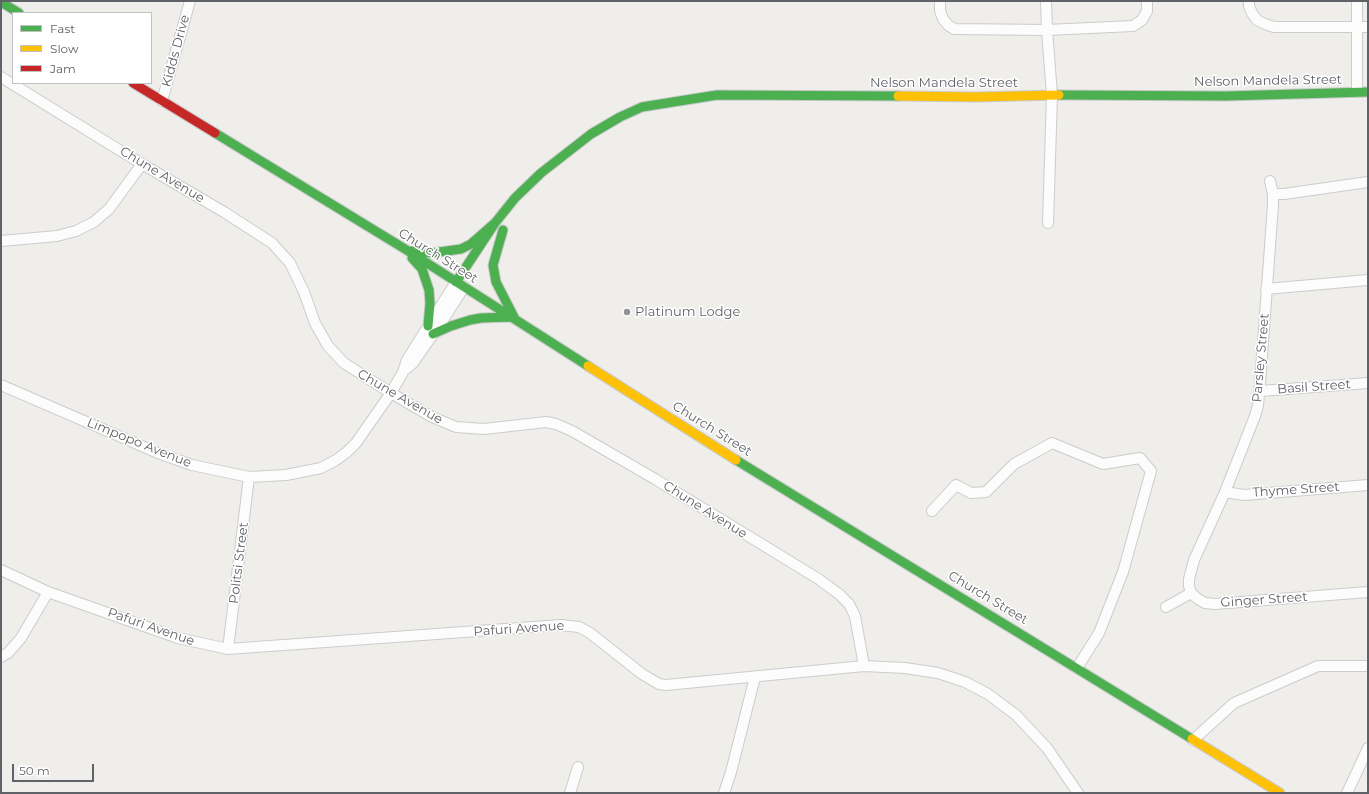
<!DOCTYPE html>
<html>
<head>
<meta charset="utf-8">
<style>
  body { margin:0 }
  #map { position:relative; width:1369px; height:794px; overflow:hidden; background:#efeeea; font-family:Montserrat,sans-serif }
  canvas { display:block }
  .frame { position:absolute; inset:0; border:2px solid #5f6368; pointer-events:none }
  .legend { position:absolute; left:12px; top:12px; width:140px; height:72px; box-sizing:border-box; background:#fff; border:1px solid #bfc1c3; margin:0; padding:5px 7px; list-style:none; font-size:12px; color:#5f6368 }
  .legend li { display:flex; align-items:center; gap:8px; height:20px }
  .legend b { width:20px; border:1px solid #bfc1c3 }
  .scale { position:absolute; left:12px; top:764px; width:82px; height:18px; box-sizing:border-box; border:2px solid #5f6368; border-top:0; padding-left:5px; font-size:12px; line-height:14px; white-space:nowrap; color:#5f6368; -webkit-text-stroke:3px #fff; paint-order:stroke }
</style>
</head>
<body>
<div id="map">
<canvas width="1369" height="794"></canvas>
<div class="frame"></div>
<ul class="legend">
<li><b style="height:5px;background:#4caf50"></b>Fast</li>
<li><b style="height:5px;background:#ffc107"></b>Slow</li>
<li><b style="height:5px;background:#c62828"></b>Jam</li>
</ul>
<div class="scale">50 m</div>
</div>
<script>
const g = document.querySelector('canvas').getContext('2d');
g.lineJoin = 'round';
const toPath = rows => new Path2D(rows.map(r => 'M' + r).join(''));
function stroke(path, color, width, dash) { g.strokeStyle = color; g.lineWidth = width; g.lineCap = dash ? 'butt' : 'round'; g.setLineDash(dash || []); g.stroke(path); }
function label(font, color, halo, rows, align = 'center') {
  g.font = font + ' Montserrat,sans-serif'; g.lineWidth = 3; g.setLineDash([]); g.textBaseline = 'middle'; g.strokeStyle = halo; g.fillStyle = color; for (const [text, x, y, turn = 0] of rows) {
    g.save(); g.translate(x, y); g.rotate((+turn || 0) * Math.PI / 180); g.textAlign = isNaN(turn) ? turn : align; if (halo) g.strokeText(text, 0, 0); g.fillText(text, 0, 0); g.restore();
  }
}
const street = toPath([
  [940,1,940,11,943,19,948,25,954,29,1047,30,1133,26,1142,20,1147,11,1147,1],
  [1046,1,1047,30,1052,95,1048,223],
  [1249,1,1249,6,1252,13,1257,20,1265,24,1274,27,1368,27],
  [1357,1,1357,92],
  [1,77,142,164,224,212,272,243,290,263,304,292,315,323,328,346,344,363,391,393,432,417,456,427,484,429,546,422,556,424,572,431,655,479,817,578,839,594,849,604,855,616,864,666],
  [162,101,190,1],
  [1270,181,1273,194,1273,205,1260,383,1258,405,1255,416,1225,492,1194,560,1189,579,1189,586,1191,593,1198,599,1205,603,1215,604,1368,592],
  [1273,194,1284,194,1368,182],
  [1,241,57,236,76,231,94,222,109,209,142,164],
  [1266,289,1368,280],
  [406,369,413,363,441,323,464,287],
  [1,385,158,453,192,465,249,477,286,475,321,468,336,460,347,452,356,443,365,430,391,393,403,372,407,360,456,282],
  [1260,391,1368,383],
  [1225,492,1244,495,1368,485],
  [932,511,956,485,971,493,986,492,1014,464,1052,443,1103,464,1140,458,1151,471,1123,572,1099,633,1077,668],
  [1,570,48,592,178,638,228,649,561,625,579,627,590,633,642,674,659,684,666,685,864,666,905,668,938,673,965,682,988,694,1016,715,1047,748,1078,793],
  [1166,607,1191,593],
  [228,649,249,477],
  [1,657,8,653,21,638,48,592],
  [1193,740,1234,703,1318,666,1368,666],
  [570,793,578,767],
  [724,793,731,772,755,677],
  [1347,793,1368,748]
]);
const fast = toPath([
  [1,2,19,13],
  [1059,95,1226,96,1368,92],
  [215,133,405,249,588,366],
  [503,230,493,265,496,282,515,319],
  [411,251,432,253,461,249,471,244,495,223],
  [412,258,422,269,429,290,430,303,428,326],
  [456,282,495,223,515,198,541,173,591,134,620,117,642,107,717,95,898,96],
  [433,334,451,326,470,320,481,318,511,317],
  [736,460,1192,739]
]);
const slow = toPath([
  [898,96,976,97,1059,95],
  [588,366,736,460],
  [1192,739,1280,793]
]);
const jam = toPath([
  [133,83,215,133]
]);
stroke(street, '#cbcccc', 12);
stroke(fast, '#cacacb', 11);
stroke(slow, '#cacacb', 11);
stroke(jam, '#cacacb', 11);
stroke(street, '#fdfcfc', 10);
stroke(fast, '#4caf50', 9);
stroke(slow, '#ffc107', 9);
stroke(jam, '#c62828', 9);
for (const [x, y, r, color] of [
  [627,312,4,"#919496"]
]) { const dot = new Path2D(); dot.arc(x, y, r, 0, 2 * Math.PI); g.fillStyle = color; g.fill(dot); stroke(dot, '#fff', 1.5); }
label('13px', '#5f6368', '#fff', [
  ["Kidds Drive",176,51,-75],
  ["Nelson Mandela Street",1268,81,-1],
  ["Nelson Mandela Street",944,83],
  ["Chune Avenue",162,175,31],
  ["Church Street",438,256,32],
  ["Parsley Street",1261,358,-85],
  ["Basil Street",1314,387,-4],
  ["Chune Avenue",400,397,30],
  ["Church Street",712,429,32],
  ["Limpopo Avenue",139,443,22],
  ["Thyme Street",1296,490,-4],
  ["Chune Avenue",705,510,32],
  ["Politsi Street",239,563,-83],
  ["Church Street",988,598,31],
  ["Ginger Street",1264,600,-4],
  ["Pafuri Avenue",151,627,19],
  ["Pafuri Avenue",519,629,-4]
]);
label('13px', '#5f6368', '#fff', [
  ["Platinum Lodge",635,312]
], 'left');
</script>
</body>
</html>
